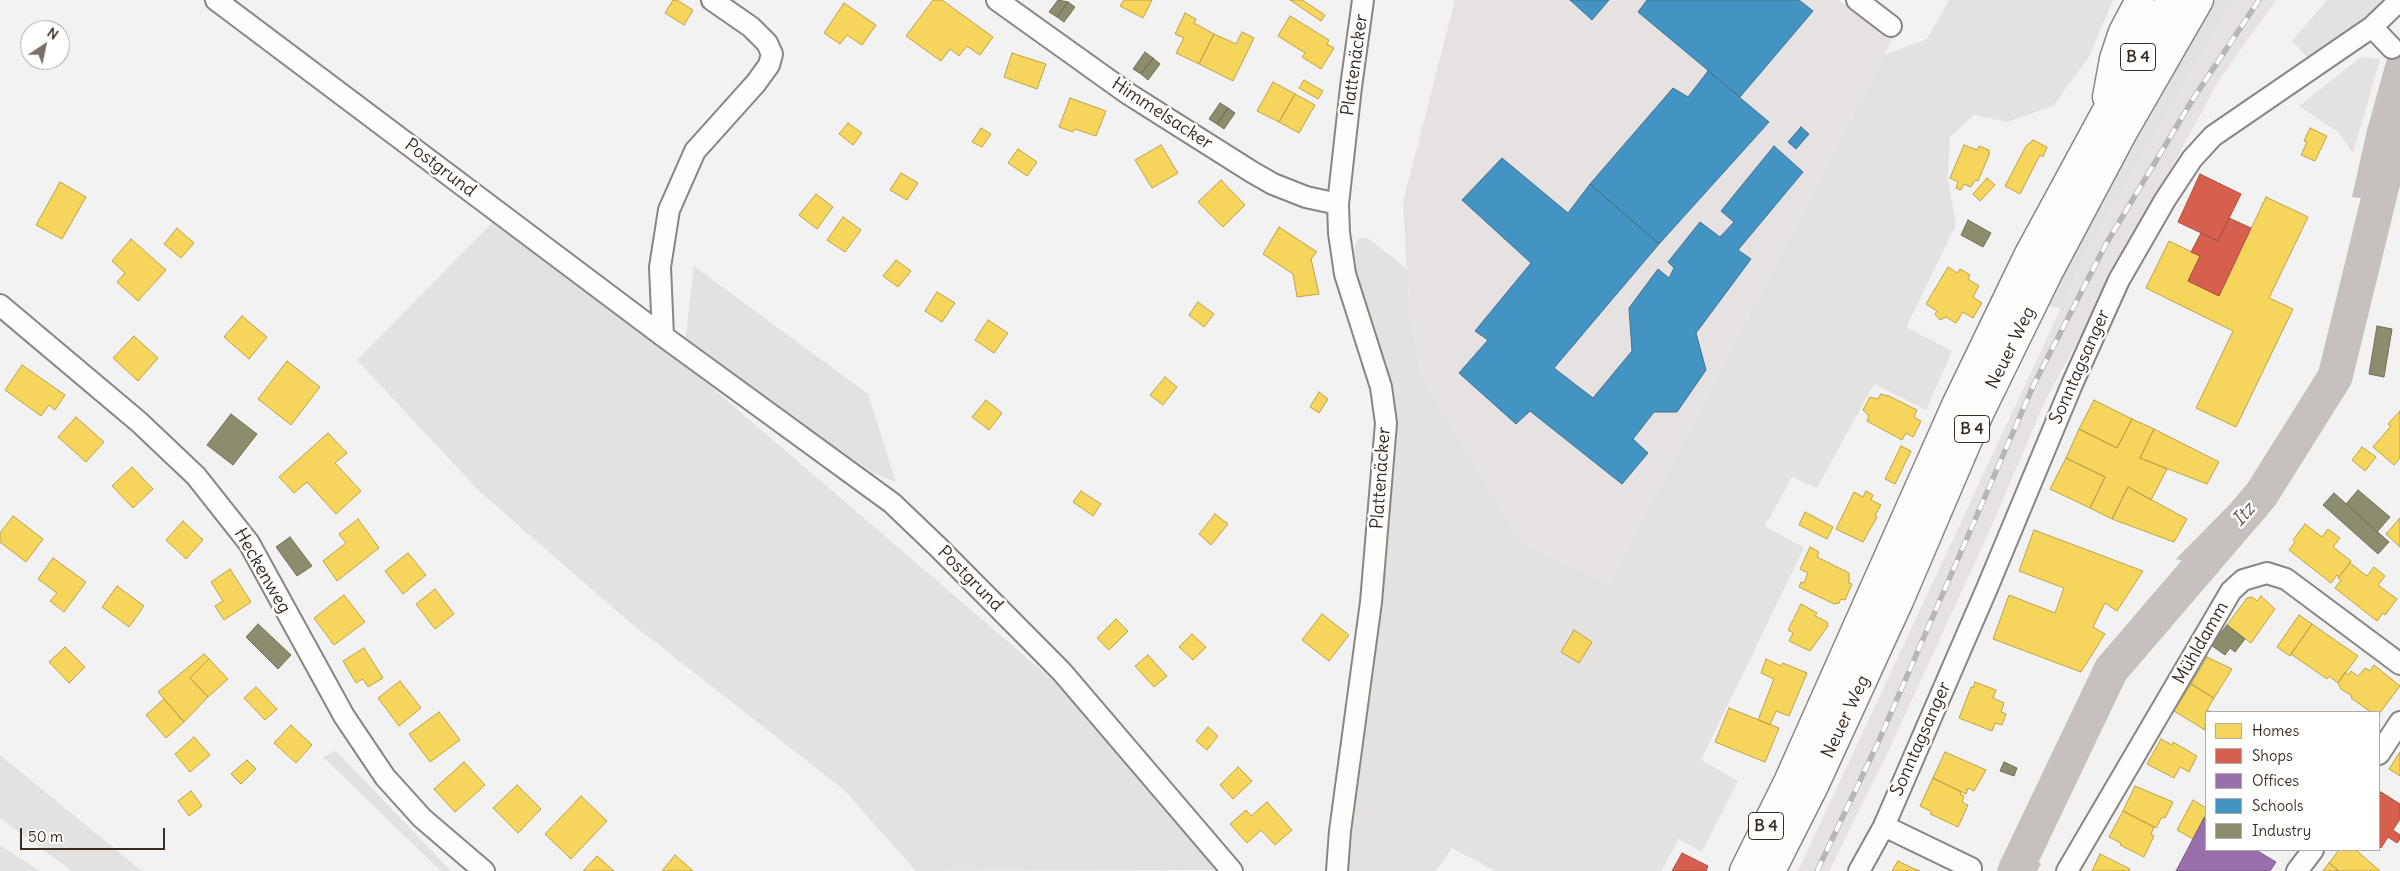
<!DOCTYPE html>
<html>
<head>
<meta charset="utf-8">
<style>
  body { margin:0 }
  #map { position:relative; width:2400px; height:871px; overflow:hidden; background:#f3f2f2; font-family:Delius,sans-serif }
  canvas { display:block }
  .legend { position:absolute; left:2205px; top:711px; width:175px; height:140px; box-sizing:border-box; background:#fff; border:1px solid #b1aaa5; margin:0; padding:6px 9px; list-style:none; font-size:15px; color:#3b2a1e }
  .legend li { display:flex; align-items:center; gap:10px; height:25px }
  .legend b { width:25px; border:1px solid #b1aaa5 }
  .north { position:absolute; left:20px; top:20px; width:50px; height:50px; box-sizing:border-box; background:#fff; border:1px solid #b1aaa5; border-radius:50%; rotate:34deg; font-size:14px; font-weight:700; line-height:20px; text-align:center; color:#3b2a1e }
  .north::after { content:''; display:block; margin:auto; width:18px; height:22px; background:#7b7068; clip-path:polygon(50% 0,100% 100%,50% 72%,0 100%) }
  .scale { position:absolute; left:20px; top:828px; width:145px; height:22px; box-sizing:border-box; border:2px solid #3b2a1e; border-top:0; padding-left:6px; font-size:15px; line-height:18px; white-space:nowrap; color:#3b2a1e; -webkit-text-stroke:4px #fff; paint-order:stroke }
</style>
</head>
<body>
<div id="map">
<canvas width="2400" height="871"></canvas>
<ul class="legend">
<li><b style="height:14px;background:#f6d55c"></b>Homes</li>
<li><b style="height:14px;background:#d6604d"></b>Shops</li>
<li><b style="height:14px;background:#9970ab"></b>Offices</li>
<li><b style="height:14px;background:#4393c3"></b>Schools</li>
<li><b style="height:14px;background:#8c8c6e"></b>Industry</li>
</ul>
<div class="north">N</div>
<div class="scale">50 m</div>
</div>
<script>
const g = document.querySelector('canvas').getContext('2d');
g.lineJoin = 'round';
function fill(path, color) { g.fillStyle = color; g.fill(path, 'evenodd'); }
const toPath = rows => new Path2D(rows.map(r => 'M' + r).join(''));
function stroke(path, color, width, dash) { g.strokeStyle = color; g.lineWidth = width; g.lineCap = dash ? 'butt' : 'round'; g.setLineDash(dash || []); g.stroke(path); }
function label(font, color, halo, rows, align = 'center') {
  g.font = font + ' Delius,sans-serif'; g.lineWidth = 5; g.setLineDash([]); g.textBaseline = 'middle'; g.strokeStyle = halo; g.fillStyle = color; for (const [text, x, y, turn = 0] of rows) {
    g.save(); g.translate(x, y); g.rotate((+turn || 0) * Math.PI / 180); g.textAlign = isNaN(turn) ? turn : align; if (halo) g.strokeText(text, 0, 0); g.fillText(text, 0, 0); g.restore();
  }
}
fill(toPath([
  [1455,0,1837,0,1895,34,1609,583,1522,542,1422,377,1409,304,1403,202],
  [2235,0,2276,0,2219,80,2045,401,1988,534,1886,756,1829,871,1798,871,2090,246]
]), '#e5e2e1');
fill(toPath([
  [1949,0,2113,0,2089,57,2053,106,2007,122,1974,115,1950,137,1948,178,1956,225,1906,327,1952,351,1926,410,1874,384,1817,488,1792,477,1765,526,1804,548,1701,760,1738,781,1702,852,1679,839,1661,871,1495,871,1452,848,1436,871,1345,871,1395,413,1351,276,1354,248,1359,238,1368,238,1407,269,1409,304,1422,377,1522,542,1609,583,1884,55,1927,39],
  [2216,0,2235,0,2090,246,2061,308,2044,305],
  [2327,0,2383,0,2371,13,2308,58,2292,41],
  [2361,57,2380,59,2353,153,2338,132,2299,106],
  [493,222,659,342,1055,682,1222,870,916,871,844,790,627,620,479,491,357,360],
  [694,266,868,394,896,482,873,473,685,342],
  [336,751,451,871,441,871,323,757],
  [0,755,142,871,72,871,0,818],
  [0,845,40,871,0,871]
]), '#e4e2e0');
fill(toPath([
  [2400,43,2400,157,2383,201,2352,197,2367,130,2388,55],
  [2238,496,2259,518,2214,570,2176,559],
  [2014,843,2041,864,2037,871,1997,871]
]), '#c6c0be');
const homes = toPath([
  [673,0,677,0,693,10,684,25,665,13,673,0],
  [933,0,942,0,993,37,980,55,967,46,959,56,950,49,941,61,906,36,933,0],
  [1124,0,1152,0,1143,18,1120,6,1124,0],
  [1290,0,1302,0,1325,15,1321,21,1290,0],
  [844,3,876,25,862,45,847,35,840,44,824,33,844,3],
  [1185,13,1196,19,1194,23,1214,34,1199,64,1176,53,1184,38,1175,34,1185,13],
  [1290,16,1329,40,1327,44,1334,48,1321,69,1302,57,1305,53,1278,36,1290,16],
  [1242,32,1254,38,1233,81,1199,64,1214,34,1236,44,1242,32],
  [1012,53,1046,64,1037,89,1004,77,1012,53],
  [1304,80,1323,91,1318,99,1299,88,1304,80],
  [1273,82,1295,94,1279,122,1257,111,1273,82],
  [1295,94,1315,105,1299,133,1279,122,1295,94],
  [1070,98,1106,111,1096,136,1075,129,1073,132,1059,127,1070,98],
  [848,123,862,133,853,145,839,134,848,123],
  [981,128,991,134,982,147,972,142,981,128],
  [2310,128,2327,136,2315,161,2301,155,2307,142,2304,141,2310,128],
  [2033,140,2047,147,2043,157,2040,155,2020,194,2005,186,2026,146,2033,140],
  [1161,145,1178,173,1152,188,1135,160,1161,145],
  [1964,145,1977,150,1979,146,1989,150,1989,155,1978,181,1975,180,1971,187,1964,184,1961,190,1956,188,1958,182,1950,178,1964,145],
  [1018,149,1037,162,1027,176,1008,163,1018,149],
  [901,173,918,183,907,200,890,190,901,173],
  [1987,178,1995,185,1980,201,1973,194,1987,178],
  [1221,180,1245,205,1223,227,1198,202,1221,180],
  [60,182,86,197,62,239,36,225,60,182],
  [816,194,833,207,817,229,799,215,816,194],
  [2266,197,2308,217,2269,298,2293,309,2236,427,2196,408,2233,331,2146,288,2169,241,2200,256,2188,281,2219,296,2266,197],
  [843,217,861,230,845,252,827,240,843,217],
  [1279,227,1317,252,1311,259,1319,294,1297,297,1293,274,1263,254,1279,227],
  [177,228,194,243,181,258,164,244,177,228],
  [131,239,166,270,138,301,117,282,125,273,112,261,131,239],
  [896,260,911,271,898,287,883,276,896,260],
  [1948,267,1957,273,1960,269,1970,275,1968,279,1979,286,1973,297,1982,303,1973,318,1963,312,1956,323,1946,317,1940,320,1935,314,1937,311,1926,304,1948,267],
  [937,292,955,303,942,322,925,311,937,292],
  [1198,302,1214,314,1204,327,1189,315,1198,302],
  [242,316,267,337,249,359,224,337,242,316],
  [988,320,1008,333,994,353,975,340,988,320],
  [134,336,158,358,138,381,113,358,134,336],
  [287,361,320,387,291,425,258,399,287,361],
  [22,365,65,395,55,410,49,405,41,416,5,390,22,365],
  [1165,377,1177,387,1163,405,1150,395,1165,377],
  [1319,392,1328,399,1319,413,1310,407,1319,392],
  [1881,394,1887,396,1887,395,1917,410,1914,417,1921,421,1913,437,1906,433,1902,440,1867,421,1869,416,1863,410,1870,397,1878,399,1881,394],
  [986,400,1002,413,989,430,972,417,986,400],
  [2094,400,2132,419,2117,448,2079,429,2094,400],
  [2400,411,2400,458,2394,465,2373,447,2391,426,2388,424,2400,411],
  [76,417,104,442,86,462,58,437,76,417],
  [2132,419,2154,429,2140,458,2167,469,2151,500,2128,487,2112,519,2090,508,2105,477,2066,458,2079,429,2117,448,2132,419],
  [2154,429,2219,462,2207,484,2140,458,2154,429],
  [328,433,347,453,335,463,361,491,336,514,307,482,294,493,279,477,328,433],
  [1901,446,1911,451,1895,484,1885,479,1901,446],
  [2362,447,2376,457,2365,471,2352,460,2362,447],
  [2066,458,2105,477,2090,508,2050,489,2066,458],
  [132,467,153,489,133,508,112,486,132,467],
  [2128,487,2187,519,2174,542,2112,519,2128,487],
  [1081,491,1101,504,1093,516,1073,502,1081,491],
  [1866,491,1873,495,1871,500,1881,505,1875,516,1877,517,1863,542,1836,529,1854,492,1863,497,1866,491],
  [1805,512,1833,527,1827,539,1799,525,1805,512],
  [1215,514,1228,524,1211,545,1199,534,1215,514],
  [13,516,43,539,26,562,0,542,0,533,13,516],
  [2400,518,2400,547,2386,534,2400,518],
  [358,519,379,548,337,581,323,561,346,543,339,534,358,519],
  [183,521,203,540,186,559,166,540,183,521],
  [2305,524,2322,537,2328,529,2340,538,2333,547,2351,561,2339,577,2337,575,2331,583,2289,550,2295,542,2293,540,2305,524],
  [2034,530,2143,571,2117,611,2105,603,2093,627,2105,634,2081,672,1993,639,2009,595,2055,613,2064,588,2019,571,2034,530],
  [1810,547,1819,552,1817,557,1849,573,1849,583,1852,584,1845,600,1841,599,1839,603,1834,604,1799,587,1801,582,1804,583,1808,573,1800,569,1810,547],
  [408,553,426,575,403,594,385,571,408,553],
  [53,558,86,582,64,612,50,601,57,593,38,579,53,558],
  [2350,563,2367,576,2374,567,2385,576,2378,585,2397,599,2385,615,2383,613,2377,621,2335,588,2341,580,2338,578,2350,563],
  [230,569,251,602,224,620,215,606,223,601,211,582,230,569],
  [117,586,144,606,129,627,102,607,117,586],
  [435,589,454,614,435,629,416,604,435,589],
  [344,595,365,622,334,645,314,618,344,595],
  [2261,596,2275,609,2251,643,2227,625,2247,598,2252,597,2257,601,2261,596],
  [1801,604,1817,613,1815,616,1827,622,1828,626,1810,651,1789,641,1793,633,1788,630,1801,604],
  [1322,614,1349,635,1329,661,1302,640,1322,614],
  [2299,615,2312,624,2290,656,2277,647,2299,615],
  [1116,619,1128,631,1109,650,1097,638,1116,619],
  [2312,624,2358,656,2338,683,2329,676,2327,679,2291,654,2312,624],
  [1574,630,1592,642,1579,663,1561,652,1574,630],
  [1192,634,1206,647,1193,660,1179,647,1192,634],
  [65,647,85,667,69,683,49,662,65,647],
  [364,648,383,678,368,687,363,679,356,683,343,661,364,648],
  [204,654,209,659,190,678,208,697,184,722,158,692,204,654],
  [1148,655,1167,676,1154,687,1135,666,1148,655],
  [2207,657,2232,669,2214,698,2191,684,2207,657],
  [209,659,228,679,208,697,190,678,209,659],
  [1766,659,1781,666,1783,663,1807,673,1789,716,1776,711,1770,725,1758,720,1774,679,1761,673,1766,659],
  [2374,665,2400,686,2379,714,2379,712,2371,712,2351,698,2352,696,2341,689,2338,683,2345,672,2349,675,2351,671,2358,676,2365,668,2370,671,2374,665],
  [400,681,421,708,399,726,378,698,400,681],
  [1975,682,1996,690,1993,698,2004,703,2001,712,2006,714,2002,725,1995,723,1992,731,1959,718,1971,687,1973,688,1975,682],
  [2191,684,2214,698,2207,710,2211,712,2206,712,2205,730,2174,711,2191,684],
  [256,687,277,709,265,720,244,698,256,687],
  [164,699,184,722,166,738,146,715,164,699],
  [1729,708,1779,728,1765,762,1715,742,1729,708],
  [439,712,460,740,430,762,409,734,439,712],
  [291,725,312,745,296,763,274,743,291,725],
  [1208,727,1218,736,1207,750,1196,741,1208,727],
  [194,737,210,755,190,772,175,754,194,737],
  [2161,739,2172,745,2173,742,2197,756,2189,772,2180,767,2174,778,2147,764,2161,739],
  [1945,752,1986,770,1974,791,1968,788,1966,794,1933,778,1945,752],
  [2400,752,2400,776,2389,769,2400,752],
  [247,760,256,769,241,784,231,774,247,760],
  [464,762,485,785,455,812,434,789,464,762],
  [1238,767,1252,781,1233,799,1220,785,1238,767],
  [1933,778,1961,792,1960,794,1964,796,1962,802,1968,805,1958,827,1930,814,1932,812,1920,806,1933,778],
  [517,785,541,809,518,833,493,808,517,785],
  [2135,786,2173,802,2165,818,2162,817,2156,828,2123,811,2135,786],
  [191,791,202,806,189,816,178,801,191,791],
  [581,796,607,821,571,859,545,834,581,796],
  [2193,800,2206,808,2206,814,2193,839,2177,830,2193,800],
  [1267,802,1292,830,1275,845,1261,830,1247,843,1230,824,1246,810,1251,816,1267,802],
  [2123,811,2154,827,2151,834,2154,836,2144,857,2120,845,2121,843,2109,837,2123,811],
  [2339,850,2356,850,2380,871,2339,871,2329,863,2339,850],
  [2100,854,2130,869,2129,871,2092,871,2100,854],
  [675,855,692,870,692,871,662,871,675,855],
  [597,856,614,871,583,871,597,856],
  [1898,861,1910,867,1920,871,1892,871,1898,861],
  [2329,863,2339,871,2323,871,2329,863]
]);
fill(homes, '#f6d55c');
stroke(homes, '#bea249', 1);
const shops = toPath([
  [2200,174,2241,194,2218,241,2178,222,2200,174],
  [2229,218,2251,228,2219,296,2188,281,2200,256,2191,252,2201,233,2218,241,2229,218],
  [2381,792,2400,804,2400,819,2393,830,2400,835,2400,839,2397,843,2388,837,2381,848,2379,846,2379,796,2381,792],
  [1682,853,1708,866,1706,871,1672,871,1682,853]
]);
fill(shops, '#d6604d');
stroke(shops, '#a8503f', 1);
const offices = toPath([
  [2204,818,2206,819,2206,850,2256,850,2276,862,2270,871,2176,871,2204,818]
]);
fill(offices, '#9970ab');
stroke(offices, '#7d5b81', 1);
const schools = toPath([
  [1570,0,1609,0,1592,20,1570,0],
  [1647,0,1799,0,1813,11,1740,97,1638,12,1647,0],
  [1708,71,1769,122,1659,244,1590,184,1673,88,1688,97,1708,71],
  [1801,127,1809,134,1796,149,1788,142,1801,127],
  [1774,146,1803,172,1738,250,1751,259,1696,333,1706,370,1677,412,1654,412,1633,439,1648,453,1622,484,1530,411,1516,424,1459,373,1488,340,1475,331,1531,263,1462,200,1502,158,1568,213,1590,184,1659,244,1554,368,1593,398,1632,351,1629,308,1658,269,1669,278,1674,268,1668,262,1700,222,1720,237,1734,222,1721,211,1774,146]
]);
fill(schools, '#4393c3');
stroke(schools, '#417492', 1);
const industry = toPath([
  [1058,0,1068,2,1057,17,1049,12,1058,0],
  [1068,2,1075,7,1064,22,1057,17,1068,2],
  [1145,52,1153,58,1141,74,1133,69,1145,52],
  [1153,58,1160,64,1148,80,1141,74,1153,58],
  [1220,103,1228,108,1217,124,1209,119,1220,103],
  [1228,108,1235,113,1224,129,1217,124,1228,108],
  [1968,220,1991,233,1983,247,1961,235,1968,220],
  [2377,326,2392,329,2384,377,2369,374,2377,326],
  [231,414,257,434,233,465,207,445,231,414],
  [2358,490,2390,517,2377,532,2346,504,2358,490],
  [2334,493,2389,542,2378,554,2323,505,2334,493],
  [290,537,312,566,297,576,276,547,290,537],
  [258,624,291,655,278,669,246,637,258,624],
  [2227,625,2245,639,2235,652,2230,648,2225,655,2211,645,2227,625],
  [2004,762,2017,768,2014,776,2000,771,2004,762]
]);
fill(industry, '#8c8c6e');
stroke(industry, '#746f56', 1);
stroke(toPath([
  [2015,871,2111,670,2261,495,2335,377,2395,132,2400,123]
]), '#c6c0be', 35);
const street = toPath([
  [216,0,663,336,892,503,938,547,1062,672,1232,871],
  [997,0,1127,93,1252,172,1273,184,1306,197,1338,204],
  [1857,0,1891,26],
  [2372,27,2392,48],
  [0,305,139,422,196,476,249,543,344,716,385,777,422,818,484,871],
  [663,336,660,267,669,210,695,151,756,83,769,65,772,54,767,43,751,27,712,0],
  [2379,754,2400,722],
  [1884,826,1971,868],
  [1337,871,1340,831,1371,602,1386,423,1381,387,1345,274,1339,233,1338,204,1351,87,1363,0],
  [1859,871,1884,826,1988,586,2073,382,2119,280,2165,200,2192,159,2213,136,2372,27,2400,0],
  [2067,871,2231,591,2243,580,2267,573,2286,579,2400,664],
  [2297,871,2313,850]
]);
const highway = toPath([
  [2107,97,2114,59,2123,32,2140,0],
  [1744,871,1788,782,1957,403,2028,256,2105,114,2171,0],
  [1771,871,1814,786,1899,601,1979,414,2048,273,2123,132,2199,0]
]);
stroke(street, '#898582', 24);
stroke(highway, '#898582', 31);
stroke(street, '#fdfdfd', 20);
stroke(highway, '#fdfdfd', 28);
const rail = toPath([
  [1817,871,1877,745,2034,384,2106,244,2193,99,2259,0]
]);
stroke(rail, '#b8b6b4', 5.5);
stroke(rail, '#fff', 4, [11]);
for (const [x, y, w] of [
  [2138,57,35],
  [1972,429,35],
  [1766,826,35]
]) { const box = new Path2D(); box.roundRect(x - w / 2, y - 13.5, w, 27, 4); g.fillStyle = '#fff'; g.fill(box); stroke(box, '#3b2a1e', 1); }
label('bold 16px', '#3b2a1e', null, [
  ["B 4",2138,57],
  ["B 4",1972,429],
  ["B 4",1766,826]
]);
label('18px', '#3b2a1e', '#fff', [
  ["Plattenäcker",1355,65,-82],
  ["Himmelsacker",1162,114,33],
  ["Postgrund",440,168,37],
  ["Neuer Weg",2011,348,-64],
  ["Sonntagsanger",2080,367,-66],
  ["Plattenäcker",1381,478,-86],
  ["Heckenweg",262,571,60],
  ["Postgrund",970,579,45],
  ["Mühldamm",2201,643,-60],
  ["Neuer Weg",1846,717,-65],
  ["Sonntagsanger",1921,739,-66]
]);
label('italic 19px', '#65574e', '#fff', [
  ["Itz",2244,515,-49]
]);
</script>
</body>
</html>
